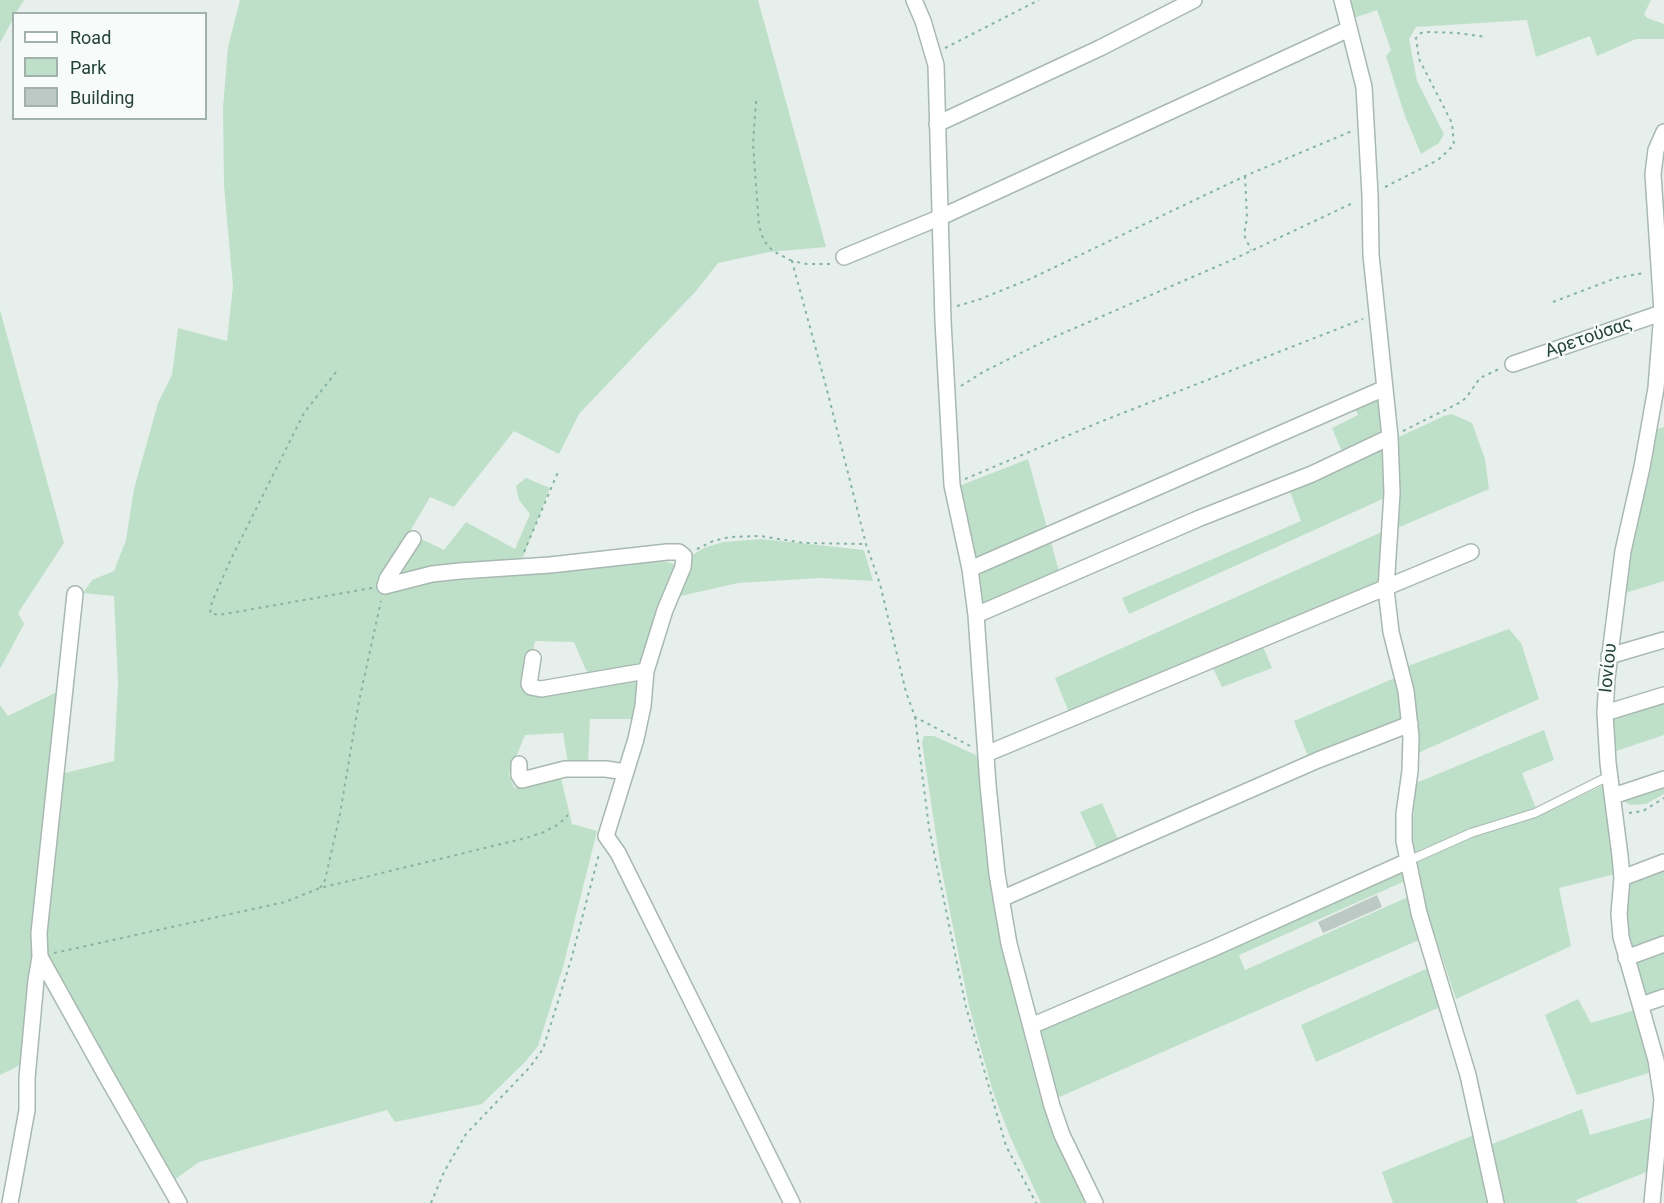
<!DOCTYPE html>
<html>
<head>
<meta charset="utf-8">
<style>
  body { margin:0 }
  #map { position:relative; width:1664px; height:1203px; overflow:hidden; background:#e6efeb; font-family:Roboto,sans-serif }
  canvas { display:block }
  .legend { position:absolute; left:12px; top:12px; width:195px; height:108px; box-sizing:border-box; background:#f7fbf9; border:2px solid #a3b1ad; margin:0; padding:8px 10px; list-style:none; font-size:18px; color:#24423a }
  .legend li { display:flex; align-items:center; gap:12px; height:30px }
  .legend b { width:30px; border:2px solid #a3b1ad }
</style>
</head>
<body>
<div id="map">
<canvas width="1664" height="1203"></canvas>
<ul class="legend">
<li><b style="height:8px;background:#fff"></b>Road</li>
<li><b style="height:16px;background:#bfe0c8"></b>Park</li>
<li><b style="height:16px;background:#bbcac4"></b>Building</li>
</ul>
</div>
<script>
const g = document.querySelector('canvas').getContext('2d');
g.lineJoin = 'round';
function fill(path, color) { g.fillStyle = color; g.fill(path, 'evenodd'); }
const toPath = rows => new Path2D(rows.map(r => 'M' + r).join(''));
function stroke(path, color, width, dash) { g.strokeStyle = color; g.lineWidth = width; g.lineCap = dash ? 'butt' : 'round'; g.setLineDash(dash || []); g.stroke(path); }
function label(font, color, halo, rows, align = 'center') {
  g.font = font + ' Roboto,sans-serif'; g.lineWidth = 4.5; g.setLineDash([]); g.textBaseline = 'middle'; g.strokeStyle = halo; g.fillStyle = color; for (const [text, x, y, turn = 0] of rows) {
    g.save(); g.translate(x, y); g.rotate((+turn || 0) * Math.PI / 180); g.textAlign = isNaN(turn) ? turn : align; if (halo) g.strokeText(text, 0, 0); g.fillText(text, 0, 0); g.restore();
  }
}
fill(toPath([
  [0,0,24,0,16,13,14,14,13,19,0,43],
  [240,0,758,0,826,247,769,252,718,263,696,291,579,414,559,454,514,431,454,507,430,497,409,533,444,550,466,522,515,549,530,514,519,500,516,486,526,478,550,488,518,570,663,561,674,564,673,574,664,592,646,657,638,664,624,669,590,676,585,668,574,642,535,641,526,684,638,679,638,719,590,719,588,764,568,764,563,733,525,735,509,774,514,788,561,778,572,824,597,831,563,967,538,1046,525,1062,482,1104,395,1122,387,1110,199,1162,173,1181,49,963,44,942,61,774,114,761,118,683,114,596,83,593,92,580,114,571,126,540,134,489,158,403,172,375,178,328,227,341,233,286,224,186,223,108,228,47],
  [1350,0,1651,0,1644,14,1647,18,1664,24,1664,39,1636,39,1597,56,1590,36,1536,57,1527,20,1416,27,1409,39,1417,81,1444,134,1439,143,1421,154,1405,116,1386,56,1391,50,1377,10,1351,19],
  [0,310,64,543,18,613,24,624,0,669],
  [1379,396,1384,446,1401,436,1444,416,1452,414,1472,423,1485,459,1489,489,1397,528,1398,492,1129,614,1122,598,1301,521,1289,489,1343,454,1332,428,1358,415,1354,406],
  [1664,427,1664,581,1622,594,1631,536,1654,430],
  [1028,459,1060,575,983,607,959,486],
  [1384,531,1379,586,1258,635,1272,668,1222,687,1212,666,1070,715,1055,678],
  [761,539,864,550,873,581,821,578,738,583,676,597,689,557,704,548,723,542],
  [1509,629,1521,643,1539,699,1418,753,1418,724,1414,700,1405,667],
  [1397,677,1402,722,1309,759,1294,721],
  [57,692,22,1064,0,1075,0,705,8,716],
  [1664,700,1664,735,1613,752,1614,716],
  [1544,730,1554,760,1522,773,1539,816,1606,784,1615,874,1559,888,1571,946,1456,999,1427,912,1415,861,1412,832,1416,783],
  [924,736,934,736,976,755,979,763,991,883,1087,1203,1041,1203,1011,1139,993,1092,969,1006,940,862,922,742],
  [1664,785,1664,794,1646,804,1631,805,1620,799],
  [1102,803,1119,842,1098,851,1080,812],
  [1664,867,1664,995,1648,1001,1635,969,1628,936,1626,883],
  [1403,869,1405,881,1239,955,1245,970,1408,897,1419,940,1057,1098,1041,1030],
  [1428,968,1440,1007,1316,1062,1301,1025],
  [1578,999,1591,1023,1635,1010,1652,1072,1577,1095,1545,1015],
  [1582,1109,1590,1135,1656,1116,1649,1171,1576,1200,1578,1203,1505,1203,1492,1144],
  [1474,1135,1488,1203,1393,1203,1382,1172]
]), '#bfe0c8');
fill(toPath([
  [1377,895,1382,907,1323,933,1318,922]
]), '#bbcac4');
const service = toPath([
  [1408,861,1471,833,1535,813,1609,776]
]);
const minor = toPath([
  [914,0,923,21,936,65,943,321,952,485,970,569,976,615,988,785,997,874,1009,944,1052,1106,1062,1135,1095,1203],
  [1342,0,1364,87,1370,195,1371,255,1390,437,1392,493,1386,589,1391,632,1406,691,1411,737,1410,771,1404,814,1404,841,1419,913,1468,1075,1496,1203],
  [937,124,1100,48,1194,0],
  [844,257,941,217,1349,29],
  [1513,364,1664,312],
  [413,539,387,579,385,586,432,574,460,571,550,565,667,552,679,552,684,556,683,567,665,610,646,671,643,706,636,739,606,836,618,853,792,1203],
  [970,569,1385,388],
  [976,615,1200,518,1312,474,1390,437],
  [1609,656,1664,640],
  [533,658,529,684,531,687,541,689,646,671],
  [1605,713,1664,695],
  [986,754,1471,552],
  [519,764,519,775,522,780,565,769,606,769,625,772],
  [1613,796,1664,779],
  [1622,878,1664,862],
  [1001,899,1318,760,1410,724],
  [40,957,104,1072,179,1203],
  [1626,958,1664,944],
  [1641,1005,1664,997],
  [1031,1026,1214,948,1408,861],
  [10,1203,27,1110,27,1078,36,980,40,957,39,933,75,594],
  [1652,1203,1662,1099,1656,1060,1621,937,1619,914,1622,878,1620,856,1608,763,1605,713,1607,678,1623,551,1642,467,1656,388,1662,312,1653,174,1656,150,1664,132]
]);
stroke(service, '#a8b8b2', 10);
stroke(minor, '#a8b8b2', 18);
stroke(toPath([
  [945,48,1039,0],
  [756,101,753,144,759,226,764,241,773,251,792,261],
  [1245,176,1247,218,1244,235,1251,250],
  [1385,187,1438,160,1454,145,1452,123,1419,59,1416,38,1421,33,1429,32,1457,33,1486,37],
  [830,264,807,264,792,261,827,390,866,544,880,584,906,692,915,717,972,747],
  [1553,302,1616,278,1644,273],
  [957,306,978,300,1030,279,1245,176,1352,131],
  [336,372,304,413,231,559,212,602,210,613,219,615,372,588],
  [961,386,983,372,1045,341,1234,259,1355,202],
  [1403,431,1459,403,1466,398,1480,378,1499,369],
  [965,479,1100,422,1363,319],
  [697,549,713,541,730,537,760,536,804,543,865,544],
  [524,552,558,472],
  [915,717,929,828,966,1007,1006,1146,1036,1203],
  [1629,813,1643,811,1664,798],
  [320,888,325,880,340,814,359,701,381,601],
  [54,953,285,902,320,888,526,838,544,832,559,824,568,815],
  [431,1203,444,1172,466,1134,530,1067,543,1049,571,960,599,854]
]), '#86b3a5', 2, [3, 4.5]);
stroke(service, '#fff', 8);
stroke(minor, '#fff', 15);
label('18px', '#24423a', '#f7fbf9', [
  ["Αρετούσας",1589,338,-19],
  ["Ιονίου",1609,668,-84]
]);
</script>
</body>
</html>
